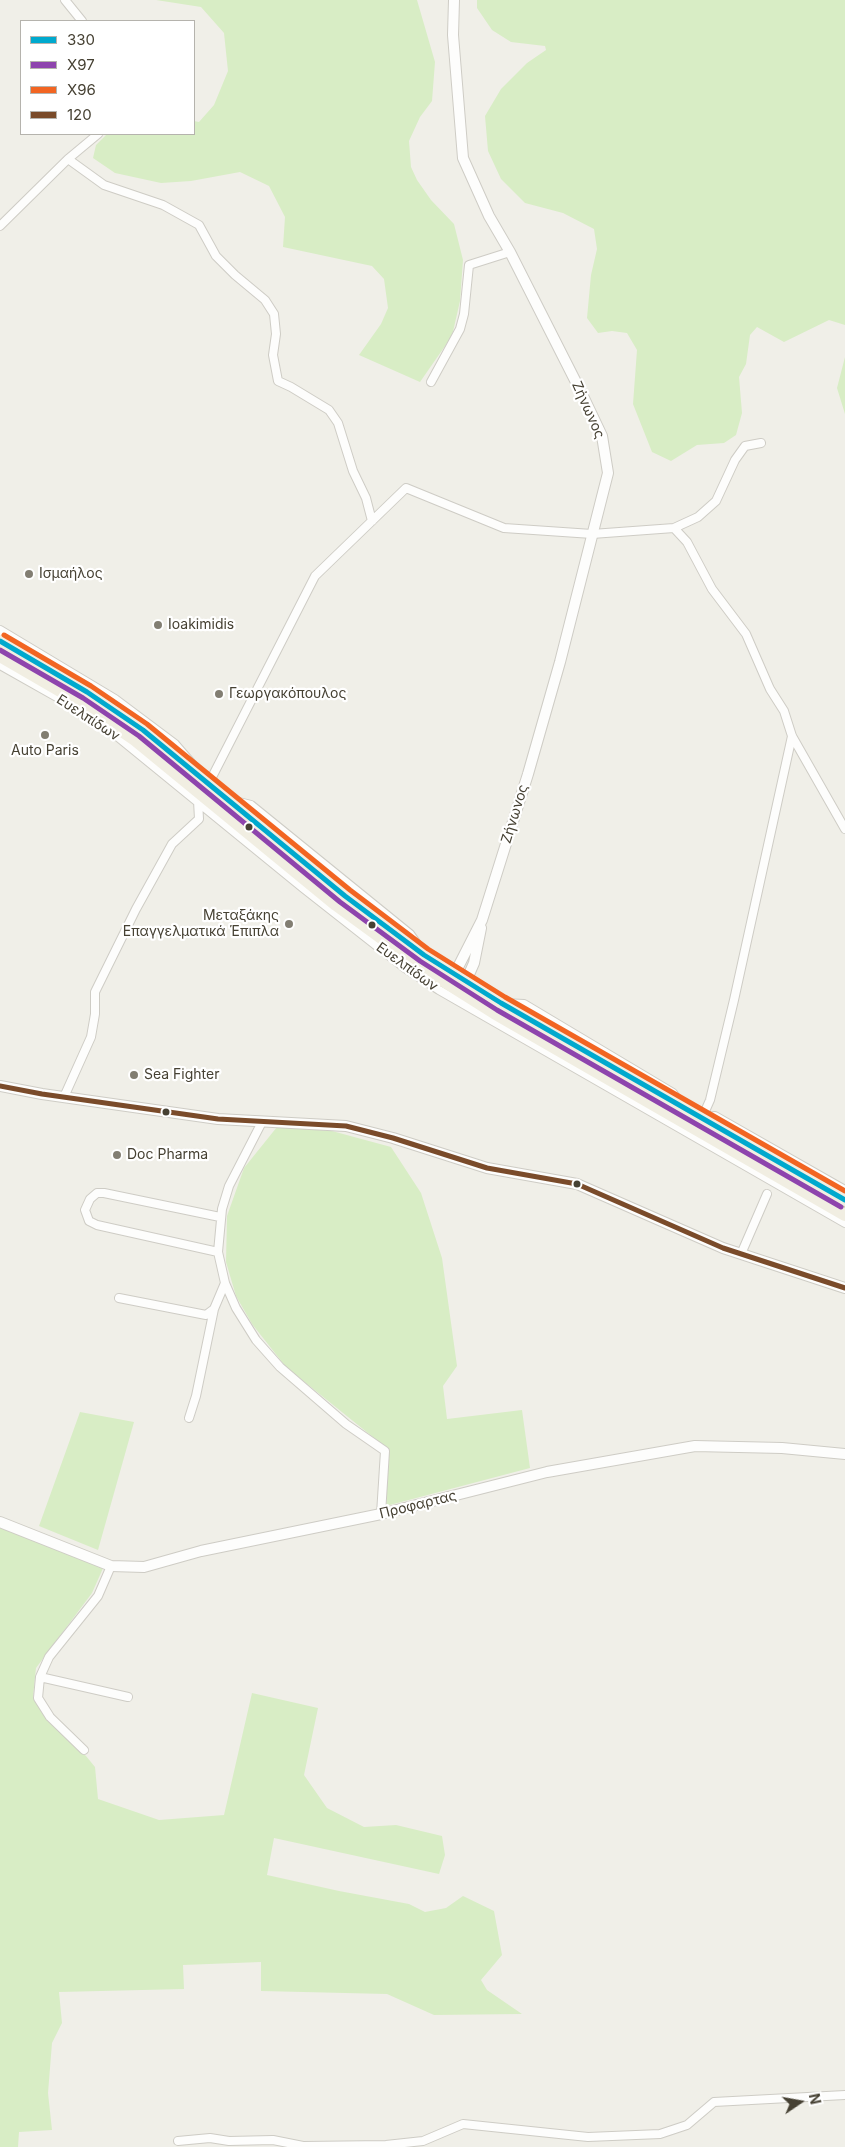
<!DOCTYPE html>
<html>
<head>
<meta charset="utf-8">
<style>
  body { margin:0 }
  #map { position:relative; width:845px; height:2147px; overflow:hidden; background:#f0efe8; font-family:Inter,sans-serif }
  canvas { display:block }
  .legend { position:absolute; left:20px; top:20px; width:175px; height:115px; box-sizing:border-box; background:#fff; border:1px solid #b5b3ad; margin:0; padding:6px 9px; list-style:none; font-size:15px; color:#464133 }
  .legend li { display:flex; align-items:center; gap:10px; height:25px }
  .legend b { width:25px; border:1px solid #b5b3ad }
  .north { position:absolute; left:775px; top:2077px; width:50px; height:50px; -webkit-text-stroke:4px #fff; paint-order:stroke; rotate:78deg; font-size:14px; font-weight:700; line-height:20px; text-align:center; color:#464133 }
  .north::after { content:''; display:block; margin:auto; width:18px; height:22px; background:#464133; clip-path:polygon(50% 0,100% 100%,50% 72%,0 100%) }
</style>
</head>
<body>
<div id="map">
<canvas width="845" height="2147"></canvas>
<ul class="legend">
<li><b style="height:6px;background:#00a9ce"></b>330</li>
<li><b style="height:6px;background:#8e44ad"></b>X97</li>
<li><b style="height:6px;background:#f26522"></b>Χ96</li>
<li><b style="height:6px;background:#7a4b2a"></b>120</li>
</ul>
<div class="north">N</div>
</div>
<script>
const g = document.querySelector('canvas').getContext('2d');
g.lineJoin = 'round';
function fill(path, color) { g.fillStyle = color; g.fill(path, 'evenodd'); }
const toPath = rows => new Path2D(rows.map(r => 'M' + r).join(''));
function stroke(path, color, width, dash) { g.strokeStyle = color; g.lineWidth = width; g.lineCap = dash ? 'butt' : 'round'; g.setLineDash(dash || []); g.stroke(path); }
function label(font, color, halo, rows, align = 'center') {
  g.font = font + ' Inter,sans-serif'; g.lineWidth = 4.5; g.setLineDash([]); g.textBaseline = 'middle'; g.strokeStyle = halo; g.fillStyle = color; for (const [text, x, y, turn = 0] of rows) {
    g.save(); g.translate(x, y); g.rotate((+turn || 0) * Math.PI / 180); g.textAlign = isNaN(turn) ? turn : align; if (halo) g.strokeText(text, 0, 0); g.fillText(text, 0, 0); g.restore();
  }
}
fill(toPath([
  [156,0,417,0,435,62,432,101,420,117,409,141,411,167,417,180,431,200,454,224,463,260,460,301,452,336,420,382,359,355,381,324,388,308,384,279,372,266,283,247,285,217,269,186,240,172,191,181,161,183,115,173,93,158,96,145,107,134,194,134,194,121,199,122,214,105,228,71,224,33,201,7],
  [477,0,845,0,845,325,829,320,784,342,757,327,750,335,746,364,739,377,742,413,736,435,724,443,697,445,671,461,652,452,633,404,637,350,627,333,612,331,598,333,587,318,591,275,597,249,594,229,563,213,525,203,501,179,488,151,485,116,501,89,527,63,546,50,545,46,511,42,492,30,477,8],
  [845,357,845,414,837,388],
  [277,1127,332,1131,391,1147,421,1193,442,1258,457,1366,443,1386,447,1419,522,1410,530,1468,386,1506,389,1450,286,1367,252,1324,236,1296,226,1262,227,1216,244,1168],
  [80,1412,134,1422,98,1550,39,1526],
  [0,1526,104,1566,92,1593,36,1668,33,1697,50,1722,86,1756,95,1767,98,1799,159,1820,224,1815,252,1693,318,1708,304,1775,327,1808,364,1827,396,1825,442,1836,445,1855,439,1874,274,1838,267,1875,339,1891,409,1904,425,1912,446,1908,463,1896,494,1911,502,1955,481,1980,487,1990,522,2014,434,2015,387,1994,261,1991,261,1962,183,1965,184,1989,59,1992,62,2023,52,2043,48,2093,52,2130,19,2132,18,2147,0,2147]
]), '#d8edc5');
const minor = toPath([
  [65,0,82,21],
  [68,159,104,185,163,205,199,225,216,256,235,275,265,300,274,314,276,334,273,355,278,381,291,387,329,410,338,423,353,471,366,498,372,521],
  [0,226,68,159,98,134],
  [431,382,460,329,464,314,469,265,510,252],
  [674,528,698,517,716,501,735,460,745,446,761,443],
  [0,630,115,699,175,744,194,766],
  [0,665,62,700,113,733,303,888,405,968,439,990,845,1223],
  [207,780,209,783,315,576,406,488,504,528,592,534,674,528,687,542,712,589,746,634,770,689,784,711,792,736,845,829],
  [231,800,251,805,410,934,422,951],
  [504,1003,524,1004,673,1093,680,1103],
  [64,1097,91,1037,95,1014,95,992,136,909,172,844,199,819,198,801],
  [702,1118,710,1100,734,1000,792,736],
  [702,1118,715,1116,845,1190],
  [262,1122,229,1186,222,1209,218,1252,225,1283,236,1308,256,1340,280,1367,346,1424,385,1451,381,1514],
  [218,1252,97,1225,89,1221,85,1210,90,1199,97,1193,104,1193,220,1217],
  [741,1254,767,1194],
  [119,1298,206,1315,214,1309,225,1283],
  [189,1418,196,1396,214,1309],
  [40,1677,128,1697],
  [84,1750,50,1717,38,1698,40,1677,49,1657,98,1596,111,1566],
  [178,2141,210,2138,229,2141,273,2140,303,2146,386,2145,423,2141,463,2124,588,2137,660,2134,687,2125,714,2102,845,2095]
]);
const tertiary = toPath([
  [452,979,482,920,528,774,560,662,608,473,602,436,583,396,510,252,489,216,463,158,453,35,454,0],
  [463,988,474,963,481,928],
  [0,1086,42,1094,218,1119,346,1126,393,1138,487,1168,577,1184,723,1248,845,1288],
  [0,1522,111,1566,144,1567,201,1551,381,1514,547,1472,695,1446,782,1448,845,1454]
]);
const primary = toPath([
  [0,641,87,692,143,730,345,896,424,955,501,1003,845,1200],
  [0,656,81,703,135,740,336,905,418,965,494,1013,845,1215]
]);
stroke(minor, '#ceccc5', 10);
stroke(tertiary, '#ceccc5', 12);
stroke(primary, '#d4ceb3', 15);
stroke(minor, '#fdfdfc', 8);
stroke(tertiary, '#fdfdfc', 10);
stroke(primary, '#f1eee2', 12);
stroke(toPath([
  [0,641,87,692,143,730,345,896,424,955,501,1003,845,1200]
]), '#00a9ce', 5);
stroke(toPath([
  [0,650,83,698,139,736,340,902,420,961,497,1010,841,1207]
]), '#8e44ad', 5);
stroke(toPath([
  [4,635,91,686,147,724,350,890,428,949,505,997,845,1191]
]), '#f26522', 5);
stroke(toPath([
  [0,1086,42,1094,218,1119,346,1126,393,1138,487,1168,577,1184,723,1248,845,1288]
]), '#7a4b2a', 5);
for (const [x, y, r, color] of [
  [29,574,5,"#827e72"],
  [158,625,5,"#827e72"],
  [219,694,5,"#827e72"],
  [45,735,5,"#827e72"],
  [249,827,4.5,"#464133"],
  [289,924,5,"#827e72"],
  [372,925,4.5,"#464133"],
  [134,1075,5,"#827e72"],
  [166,1112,4.5,"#464133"],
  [117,1155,5,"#827e72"],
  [577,1184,4.5,"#464133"]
]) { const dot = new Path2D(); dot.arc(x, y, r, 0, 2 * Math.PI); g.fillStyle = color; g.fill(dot); stroke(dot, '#fff', 2); }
label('14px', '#464133', '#fff', [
  ["Ζήνωνος",588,410,66],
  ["Ευελπίδων",88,718,33],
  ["Ζήνωνος",515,814,-73],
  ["Ευελπίδων",407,967,36],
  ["Προφαρτας",418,1505,-14]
]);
label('14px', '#464133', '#fff', [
  ["Ισμαήλος",39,574],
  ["Ioakimidis",168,625],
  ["Γεωργακόπουλος",229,694],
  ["Auto Paris",45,751,"center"],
  ["Μεταξάκης",279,916,"right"],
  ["Επαγγελματικά Έπιπλα",279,932,"right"],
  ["Sea Fighter",144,1075],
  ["Doc Pharma",127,1155]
], 'left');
</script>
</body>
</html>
